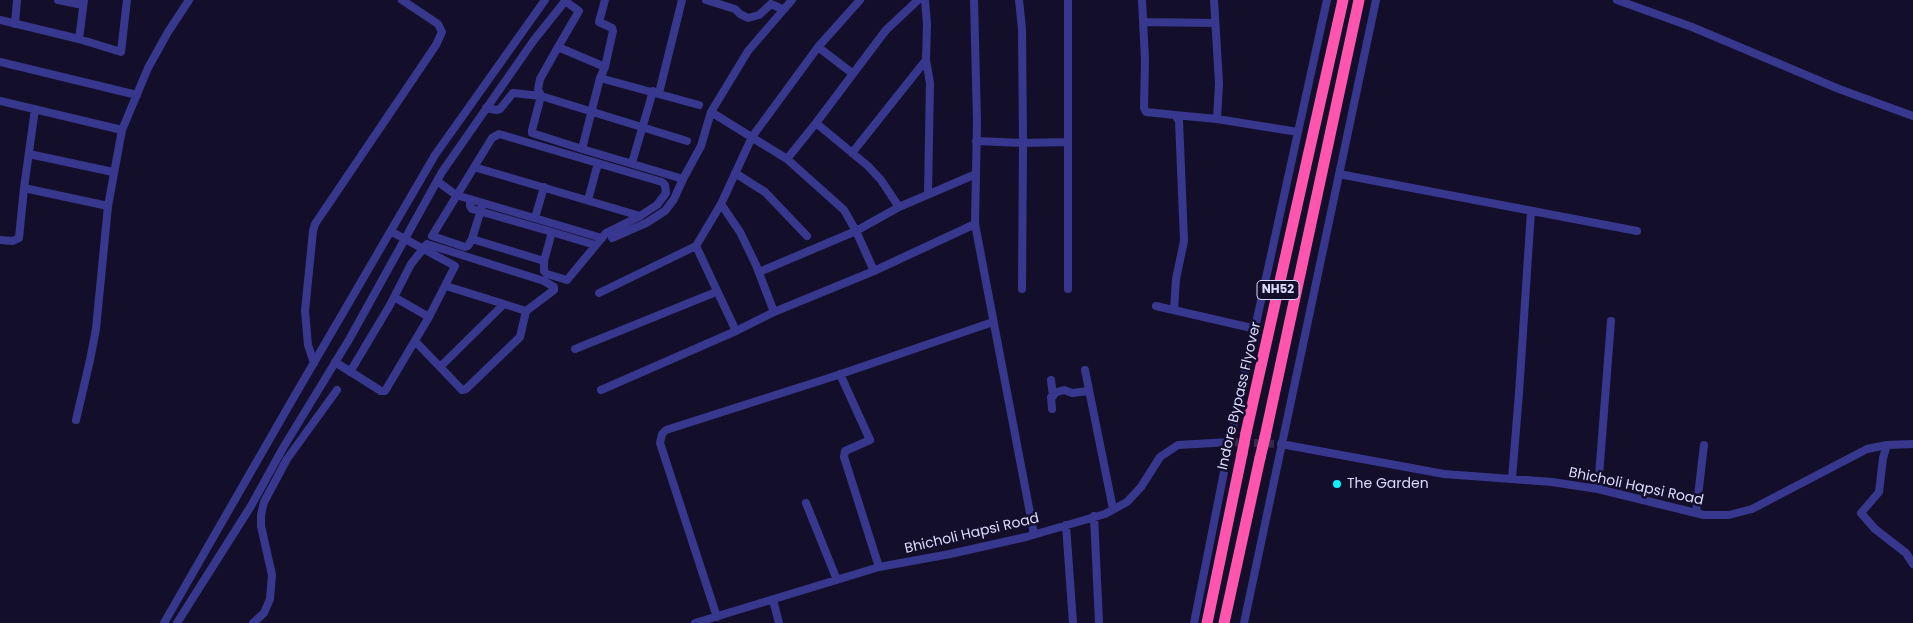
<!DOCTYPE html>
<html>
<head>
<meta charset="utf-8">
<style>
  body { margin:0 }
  canvas { display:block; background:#130f2b }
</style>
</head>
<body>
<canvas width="1913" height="623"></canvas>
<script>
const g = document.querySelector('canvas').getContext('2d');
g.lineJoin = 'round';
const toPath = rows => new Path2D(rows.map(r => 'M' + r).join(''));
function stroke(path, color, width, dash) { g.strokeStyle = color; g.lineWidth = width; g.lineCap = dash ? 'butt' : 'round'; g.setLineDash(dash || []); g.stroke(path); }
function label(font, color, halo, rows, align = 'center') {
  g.font = font + ' Poppins,sans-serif'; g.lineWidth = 5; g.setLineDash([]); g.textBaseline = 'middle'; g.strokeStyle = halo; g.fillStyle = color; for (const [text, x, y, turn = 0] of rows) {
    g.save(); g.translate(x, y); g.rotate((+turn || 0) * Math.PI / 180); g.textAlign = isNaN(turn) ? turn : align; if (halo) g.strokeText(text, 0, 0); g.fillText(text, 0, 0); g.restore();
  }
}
stroke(toPath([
  [1230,442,1281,444]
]), '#312d4b', 8, [8, 4]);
stroke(toPath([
  [58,0,83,5],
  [605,0,599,22,612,28,613,31,605,67],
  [706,0,735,9,740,14,748,18,759,15,771,4,782,9],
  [792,0,748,51,711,112,787,159,816,123,868,166,881,180,899,207,976,174],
  [925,0,927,24,926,60,930,83,928,193],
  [974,0,977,122,975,224,1034,534],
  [1019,0,1022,29,1023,143,1022,289],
  [1068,0,1068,289],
  [1142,0,1145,60,1144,108,1146,112,1175,115,1179,121,1184,241,1176,279,1174,310],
  [1214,0,1219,83,1217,119],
  [1617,0,1692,27,1839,89,1913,116],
  [0,20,79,39,84,0],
  [1143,22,1215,23],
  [15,24,17,0],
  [79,39,121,52,127,0],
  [558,47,579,11,565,1],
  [0,62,137,95],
  [852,73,818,47,860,0],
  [659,93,682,0],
  [0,101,122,130],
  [699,105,600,78,582,149,683,179,701,146,711,112],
  [486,108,496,110,500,109,513,93,541,96,687,141],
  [1175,115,1217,119,1298,132],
  [816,123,886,30,918,0],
  [976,141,1023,143,1067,142],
  [582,149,532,133,532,130,541,96,538,89,540,79,558,47,605,67,600,78],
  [852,153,926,60],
  [29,154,113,172],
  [787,159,844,210,856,231,899,207],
  [632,163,653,91],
  [474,167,640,216],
  [735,173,765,192,807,236],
  [1339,174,1637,231],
  [437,181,456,195,602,238],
  [24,188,108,206],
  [470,199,470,206,472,209,552,232],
  [588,200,598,163],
  [483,203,472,239,468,246,465,247,432,236,492,138,499,134,662,182,665,185,666,193,657,205,640,216,606,233,567,280,547,274,544,271,544,261],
  [535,218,544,187],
  [612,238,646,223,665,211,674,199,683,179],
  [472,239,544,261,552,232,595,245],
  [0,240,13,241,19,238,24,188,35,109],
  [696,246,721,204],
  [759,272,856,231,874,271,975,224],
  [446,286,504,304],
  [599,293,696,246,736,331],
  [394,297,429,317],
  [1156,306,1256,329],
  [774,312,874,271],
  [575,349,716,292],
  [335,362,381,391,385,391,429,317,455,266,392,232],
  [314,363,308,345,305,311,313,231,315,224,436,45,442,32,438,24,402,0],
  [440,367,462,390,466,389,520,337,526,311],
  [1085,370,1113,509],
  [350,372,390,305,411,264,427,244,544,281,554,287,554,290,526,311,504,304,440,367,415,341],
  [840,374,870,440,845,451,844,457,879,567],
  [1051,380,1053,396],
  [601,390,736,331,774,312,756,265,740,232,721,204,752,137,818,47],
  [1052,409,1051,397,1057,392,1064,390,1072,393,1089,391],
  [76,420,90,360,96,329,108,206,122,130,148,68,168,32,189,0],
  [1281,444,1444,474,1552,482,1598,489,1704,515,1729,515,1752,509,1867,449,1887,445,1913,444],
  [1887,445,1883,458,1879,492,1861,513,1875,529,1906,553,1913,564],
  [1512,479,1519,393,1531,211],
  [1598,489,1611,321],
  [806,503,837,580],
  [1696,513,1704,445],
  [1094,516,1099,623],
  [1066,525,1073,623],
  [773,600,779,623],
  [717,617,660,443,662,434,666,430,835,376,993,322],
  [164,623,291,402,435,155,545,0],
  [177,623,251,506,283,448,350,338,442,172,534,40,566,0],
  [253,623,264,613,270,599,272,575,261,526,261,515,264,502,287,459,337,390],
  [695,623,879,567,950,554,1026,537,1105,514,1127,502,1141,487,1160,457,1178,445,1230,442],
  [1194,623,1230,442,1327,0],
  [1244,623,1376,0]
]), '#37388d', 8);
stroke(toPath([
  [1246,433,1343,0],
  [1265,437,1359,0],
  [1207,623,1242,454],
  [1224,623,1260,458]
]), '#ff55af', 11);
stroke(toPath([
  [1242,454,1246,433],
  [1260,458,1265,437]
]), '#ff55af', 11);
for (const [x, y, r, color] of [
  [1337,484,5,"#06f3ff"]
]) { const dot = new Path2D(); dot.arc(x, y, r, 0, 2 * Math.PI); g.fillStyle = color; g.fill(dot); stroke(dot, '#130f2b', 2); }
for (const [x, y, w] of [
  [1278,290,42]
]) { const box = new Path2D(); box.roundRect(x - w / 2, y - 9.5, w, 19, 4); g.fillStyle = '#130f2b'; g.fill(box); stroke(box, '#dcdaff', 1); }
label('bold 12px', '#dcdaff', null, [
  ["NH52",1278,290]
]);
label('14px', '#dcdaff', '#130f2b', [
  ["Indore Bypass Flyover",1240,396,-77],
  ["Bhicholi Hapsi Road",1636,487,12],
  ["Bhicholi Hapsi Road",972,534,-13]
]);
label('14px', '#dcdaff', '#130f2b', [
  ["The Garden",1347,484]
], 'left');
</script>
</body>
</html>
